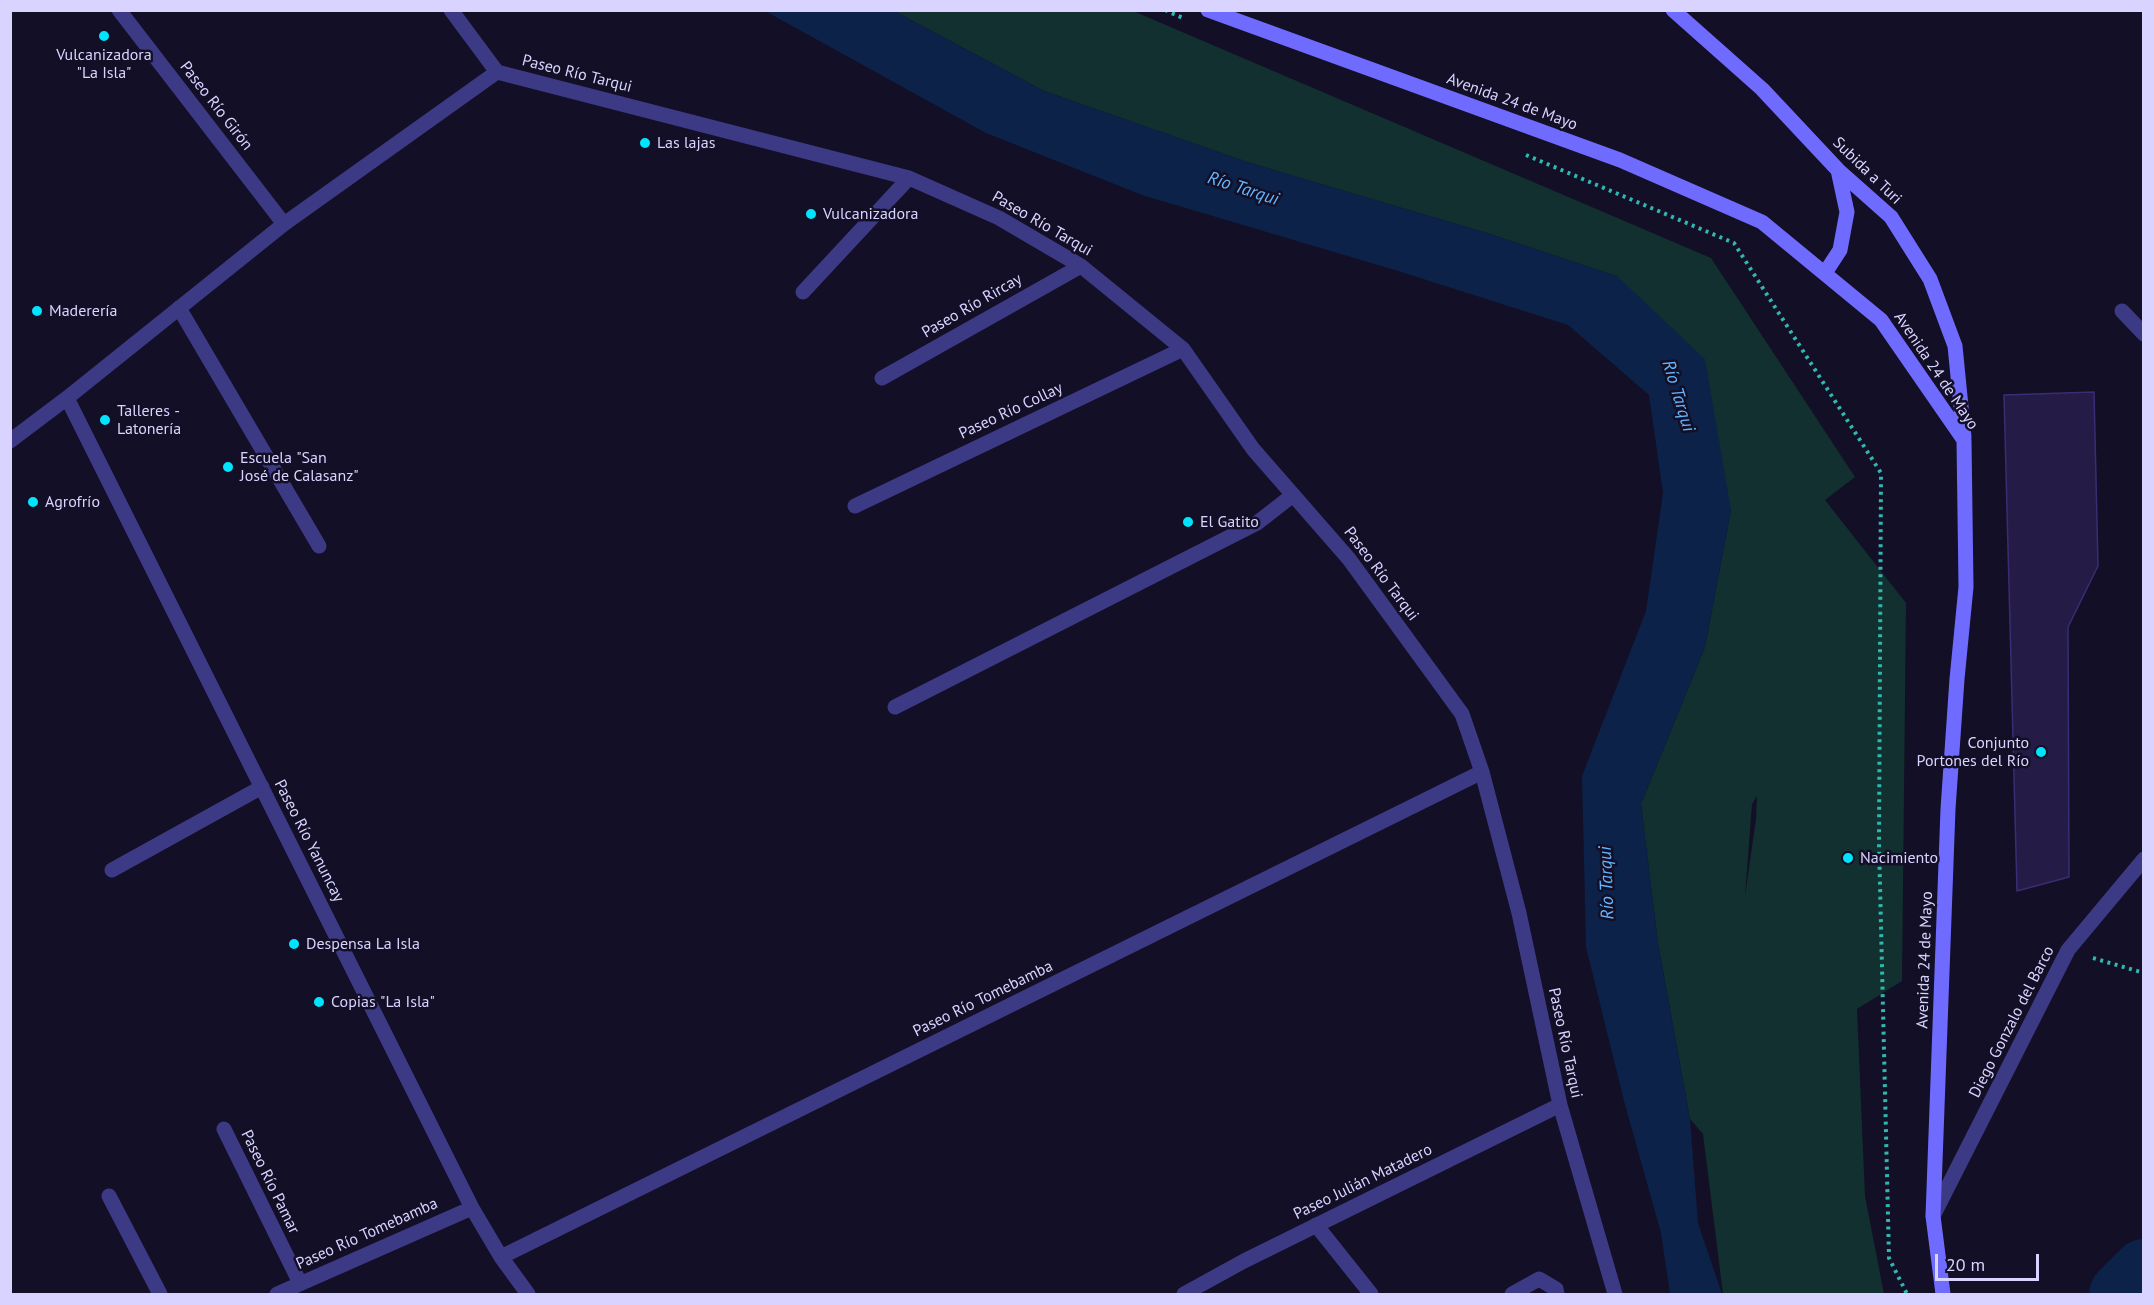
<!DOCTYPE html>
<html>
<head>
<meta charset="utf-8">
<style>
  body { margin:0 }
  #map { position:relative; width:2154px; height:1305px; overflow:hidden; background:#130f26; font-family:"PT Sans",sans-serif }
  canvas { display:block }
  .frame { position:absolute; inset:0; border:12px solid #d9d4ff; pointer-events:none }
  .scale { position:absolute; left:1935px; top:1254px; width:104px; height:27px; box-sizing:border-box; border:3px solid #d9d4ff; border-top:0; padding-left:8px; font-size:18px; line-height:21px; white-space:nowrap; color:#d9d4ff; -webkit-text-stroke:4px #130f26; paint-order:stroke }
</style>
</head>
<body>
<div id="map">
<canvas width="2154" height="1305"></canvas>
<div class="frame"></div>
<div class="scale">20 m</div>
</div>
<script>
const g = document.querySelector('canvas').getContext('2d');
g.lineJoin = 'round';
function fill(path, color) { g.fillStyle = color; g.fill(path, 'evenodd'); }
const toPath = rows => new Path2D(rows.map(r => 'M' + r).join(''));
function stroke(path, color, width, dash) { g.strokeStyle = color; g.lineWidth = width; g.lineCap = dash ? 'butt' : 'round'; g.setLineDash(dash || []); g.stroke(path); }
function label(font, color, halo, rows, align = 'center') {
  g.font = font + ' "PT Sans",sans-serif'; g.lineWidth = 5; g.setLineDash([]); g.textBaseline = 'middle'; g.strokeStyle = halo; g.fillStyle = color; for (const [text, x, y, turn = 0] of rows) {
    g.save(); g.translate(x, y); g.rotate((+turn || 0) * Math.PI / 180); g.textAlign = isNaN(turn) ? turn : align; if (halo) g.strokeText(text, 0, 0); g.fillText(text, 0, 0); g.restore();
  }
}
fill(toPath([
  [894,11,1133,11,1711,258,1855,477,1825,500,1906,603,1902,981,1857,1009,1865,1196,1884,1294,1723,1294,1703,1134,1690,1119,1658,943,1641,804,1705,647,1731,510,1617,276,1490,234,1250,163,1044,91],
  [1757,796,1756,819,1745,896,1752,804]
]), '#12302f');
fill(toPath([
  [765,11,894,11,1044,91,1250,163,1490,234,1617,276,1705,359,1731,510,1705,647,1641,804,1658,943,1690,1119,1698,1223,1722,1294,1670,1294,1661,1233,1624,1101,1586,947,1582,776,1646,611,1663,493,1649,395,1568,325,1398,271,1142,195,986,133]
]), '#0c2248');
stroke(toPath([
  [2120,1294,2144,1270]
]), '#0c2248', 62);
const building = toPath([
  [2094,392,2098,566,2068,627,2069,877,2017,891,2004,395,2094,392]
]);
fill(building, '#241b47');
stroke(building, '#3b2d73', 1.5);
stroke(toPath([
  [1165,10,1185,19],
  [1526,155,1734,243,1881,473,1879,843,1889,1258,1907,1294],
  [2093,958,2144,973]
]), '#2fb8b0', 4, [3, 4.5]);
stroke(toPath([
  [179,308,319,546],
  [1316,1225,1371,1294],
  [1512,1294,1539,1279,1556,1289,1557,1294]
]), '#3d3a85', 15);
stroke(toPath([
  [119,10,284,224],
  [451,10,497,72],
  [497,72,909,178,999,218,1081,266,1183,349,1253,449,1349,559,1462,714,1482,772,1519,913,1560,1105,1615,1294],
  [803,292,909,178],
  [2122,311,2144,334],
  [882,378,1081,266],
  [67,398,472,1208,501,1257,528,1294],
  [10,441,67,398,284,224,497,72],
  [855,506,1183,349],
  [895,707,1257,523,1293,495],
  [112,870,262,787],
  [224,1129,300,1283],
  [109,1196,160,1294],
  [1933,1216,2068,950,2144,859],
  [501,1257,1482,772],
  [277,1294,472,1208],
  [1184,1294,1244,1261,1560,1105]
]), '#3d3a85', 15);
stroke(toPath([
  [1208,10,1620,160,1762,222,1881,320,1964,440,1966,587,1957,679,1948,809,1933,1216,1943,1294],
  [1673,10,1762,89,1838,170,1891,217,1930,279,1955,346,1964,437],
  [1825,273,1840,250,1847,212,1838,170]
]), '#6f6bff', 15);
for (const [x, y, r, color] of [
  [104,36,6,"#00e5ff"],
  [645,143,6,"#00e5ff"],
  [811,214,6,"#00e5ff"],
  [37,311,6,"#00e5ff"],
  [105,420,6,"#00e5ff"],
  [228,467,6,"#00e5ff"],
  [33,502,6,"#00e5ff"],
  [1188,522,6,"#00e5ff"],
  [2041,752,6,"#00e5ff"],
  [1848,858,6,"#00e5ff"],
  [294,944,6,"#00e5ff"],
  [319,1002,6,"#00e5ff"]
]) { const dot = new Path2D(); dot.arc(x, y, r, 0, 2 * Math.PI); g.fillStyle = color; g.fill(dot); stroke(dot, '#130f26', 2); }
label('16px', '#d9d4ff', '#130f26', [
  ["Vulcanizadora",104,55,"center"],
  ["\"La Isla\"",104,73,"center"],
  ["Las lajas",657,143],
  ["Vulcanizadora",823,214],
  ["Maderería",49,311],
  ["Talleres -",117,411],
  ["Latonería",117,429],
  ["Escuela \"San",240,458],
  ["José de Calasanz\"",240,476],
  ["Agrofrío",45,502],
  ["El Gatito",1200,522],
  ["Conjunto",2029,743,"right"],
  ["Portones del Río",2029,761,"right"],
  ["Nacimiento",1860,858],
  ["Despensa La Isla",306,944],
  ["Copias \"La Isla\"",331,1002]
], 'left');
label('16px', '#d9d4ff', '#130f26', [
  ["Paseo Río Tarqui",577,74,14],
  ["Avenida 24 de Mayo",1512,102,20],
  ["Paseo Río Girón",216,106,52],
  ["Subida a Turi",1867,171,44],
  ["Paseo Río Tarqui",1042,224,30],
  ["Paseo Río Rircay",972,306,-30],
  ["Avenida 24 de Mayo",1936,371,56],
  ["Paseo Río Collay",1011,411,-25],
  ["Paseo Río Tarqui",1381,574,53],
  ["Paseo Río Yanuncay",309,841,63],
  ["Avenida 24 de Mayo",1925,960,-88],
  ["Paseo Río Tomebamba",983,999,-26],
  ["Diego Gonzalo del Barco",2012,1022,-63],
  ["Paseo Río Tarqui",1565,1043,78],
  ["Paseo Río Pamar",270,1182,64],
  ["Paseo Julián Matadero",1363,1182,-26],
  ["Paseo Río Tomebamba",367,1234,-24]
]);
label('italic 18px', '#62b6ff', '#130f26', [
  ["Río Tarqui",1243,189,18],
  ["Río Tarqui",1678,396,73],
  ["Río Tarqui",1607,883,-92]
]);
</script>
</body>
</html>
